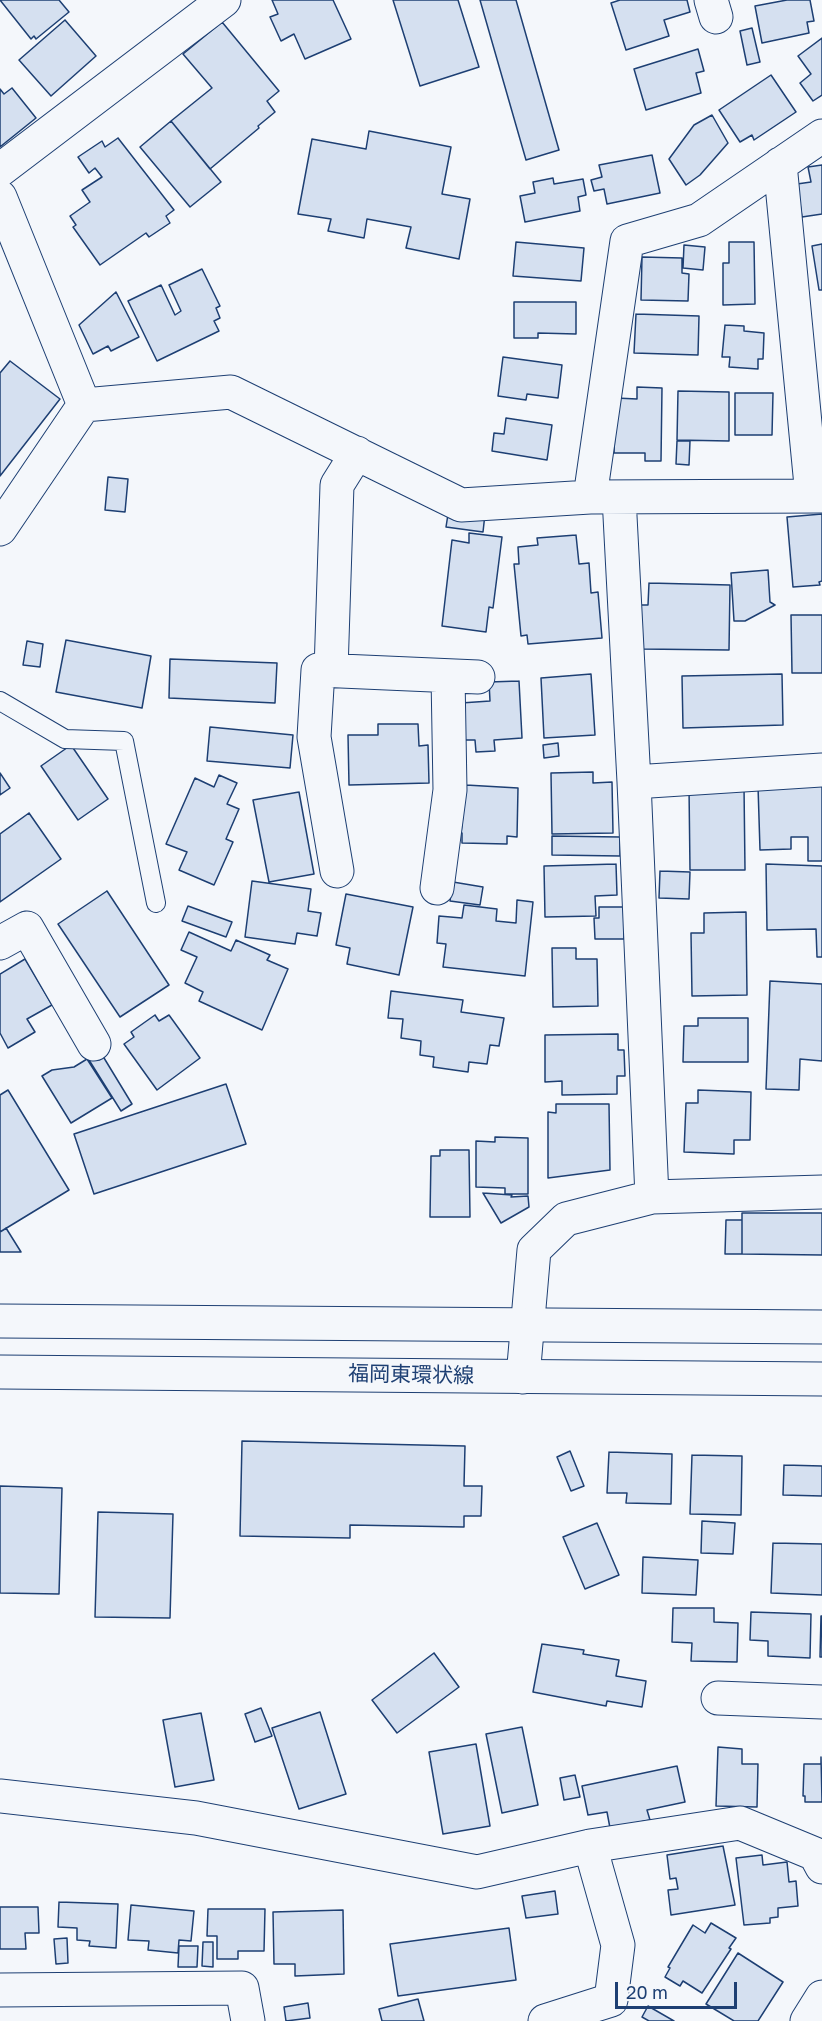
<!DOCTYPE html>
<html>
<head>
<meta charset="utf-8">
<style>
  body { margin:0 }
  #map { position:relative; width:822px; height:2021px; overflow:hidden; background:#f4f7fb; font-family:"Golos Text",sans-serif }
  canvas { display:block }
  .scale { position:absolute; left:615px; top:1982px; width:122px; height:27px; box-sizing:border-box; border:3px solid #1d3f73; border-top:0; padding-left:8px; font-size:18px; line-height:21px; white-space:nowrap; color:#1d3f73; -webkit-text-stroke:4px #f4f7fb; paint-order:stroke }
</style>
</head>
<body>
<div id="map">
<canvas width="822" height="2021"></canvas>
<div class="scale">20 m</div>
</div>
<script>
const g = document.querySelector('canvas').getContext('2d');
g.lineJoin = 'round';
function fill(path, color) { g.fillStyle = color; g.fill(path, 'evenodd'); }
const toPath = rows => new Path2D(rows.map(r => 'M' + r).join(''));
function stroke(path, color, width, dash) { g.strokeStyle = color; g.lineWidth = width; g.lineCap = dash ? 'butt' : 'round'; g.setLineDash(dash || []); g.stroke(path); }
function label(font, color, halo, rows, align = 'center') {
  g.font = font + ' "Golos Text","Noto Sans JP",sans-serif'; g.lineWidth = 4.5; g.setLineDash([]); g.textBaseline = 'middle'; g.strokeStyle = halo; g.fillStyle = color; for (const [text, x, y, turn = 0] of rows) {
    g.save(); g.translate(x, y); g.rotate((+turn || 0) * Math.PI / 180); g.textAlign = isNaN(turn) ? turn : align; if (halo) g.strokeText(text, 0, 0); g.fillText(text, 0, 0); g.restore();
  }
}
const building = toPath([
  [0,0,59,0,69,12,36,39,34,36,31,39,0,0],
  [272,0,333,0,351,39,305,59,294,34,281,41,270,17,278,14,272,0],
  [393,0,458,0,479,67,420,86,393,0],
  [480,0,516,0,559,150,526,160,480,0],
  [620,0,687,0,690,12,664,20,669,36,626,50,611,3,620,0],
  [787,0,810,0,814,21,807,22,809,33,762,43,755,6,787,0],
  [65,20,96,56,51,96,19,60,65,20],
  [222,22,279,91,267,101,275,112,258,126,259,128,210,169,171,121,212,88,183,54,222,22],
  [752,28,760,62,747,65,740,31,752,28],
  [822,38,822,95,813,101,800,83,811,74,798,56,822,38],
  [698,49,704,71,696,73,701,93,646,110,634,69,698,49],
  [771,75,796,112,754,140,752,135,740,142,719,110,771,75],
  [12,88,36,118,0,147,0,89,4,94,12,88],
  [712,115,728,143,700,175,686,185,669,159,694,125,712,115],
  [171,121,221,182,190,207,140,147,171,121],
  [369,131,451,147,442,194,470,199,459,259,406,248,411,227,367,219,364,238,328,231,331,219,298,214,312,139,366,149,369,131],
  [118,138,174,210,166,216,170,223,149,237,146,233,100,265,73,227,76,225,70,216,90,202,82,190,102,177,95,168,89,173,78,157,102,141,105,147,118,138],
  [652,155,660,193,607,204,604,189,594,191,591,180,602,177,599,165,652,155],
  [822,165,822,214,802,217,797,184,811,182,808,167,822,165],
  [553,178,554,184,583,179,586,195,578,197,580,211,525,222,520,196,535,193,533,182,553,178],
  [516,242,584,248,581,281,513,276,516,242],
  [729,242,754,242,755,304,723,305,723,263,729,263,729,242],
  [822,244,822,290,819,290,812,246,822,244],
  [684,245,705,247,703,270,683,268,684,245],
  [642,257,682,258,682,273,689,274,688,301,641,300,642,257],
  [202,269,220,306,216,308,220,318,214,321,219,331,157,361,128,301,161,285,175,315,181,311,169,285,202,269],
  [116,292,139,337,111,351,108,346,93,354,79,325,116,292],
  [514,302,576,302,576,334,538,333,538,338,514,338,514,302],
  [636,314,699,316,698,355,634,353,636,314],
  [725,325,744,326,744,331,764,333,763,359,758,359,758,369,729,367,730,357,722,357,725,325],
  [503,357,562,365,558,398,527,394,526,400,498,396,503,357],
  [10,361,60,399,0,476,0,373,10,361],
  [637,387,662,388,661,461,645,461,645,453,614,453,616,398,637,399,637,387],
  [678,391,729,392,729,441,677,440,678,391],
  [735,393,773,393,772,435,735,435,735,393],
  [506,418,552,425,547,460,492,451,494,433,504,434,506,418],
  [677,441,690,441,689,465,676,464,677,441],
  [108,477,128,479,125,512,105,510,108,477],
  [449,508,485,514,483,532,446,527,449,508],
  [822,514,822,581,819,582,820,585,793,587,787,517,822,514],
  [469,533,502,537,493,608,489,607,486,632,442,626,452,540,469,543,469,533],
  [576,535,579,564,589,563,591,593,598,592,602,638,528,644,527,635,521,636,514,564,519,564,518,547,538,545,537,538,576,535],
  [768,570,770,602,775,605,745,621,734,621,731,573,768,570],
  [649,583,730,585,729,650,641,649,641,605,648,605,649,583],
  [791,615,822,615,822,673,792,673,791,615],
  [66,640,151,656,142,708,56,692,66,640],
  [27,641,43,644,40,667,23,665,27,641],
  [170,659,277,663,275,703,169,698,170,659],
  [591,674,595,735,544,738,541,678,591,674],
  [782,674,783,725,683,728,682,676,782,674],
  [519,681,522,738,494,740,495,751,476,752,475,740,462,740,461,703,490,701,489,682,519,681],
  [378,724,418,724,419,746,428,745,429,783,349,785,348,735,378,735,378,724],
  [210,727,293,735,290,768,207,761,210,727],
  [558,743,559,756,544,758,543,745,558,743],
  [71,745,108,799,78,820,41,766,71,745],
  [593,772,593,783,612,782,613,833,552,834,551,773,593,772],
  [0,773,10,788,0,795,0,773],
  [219,775,237,783,227,804,239,809,226,839,233,842,214,885,179,870,187,852,166,844,195,778,214,787,219,775],
  [466,785,518,788,517,837,507,836,507,844,462,843,462,833,461,833,466,785],
  [822,785,822,861,808,861,808,837,791,837,791,849,760,850,758,786,822,785],
  [744,786,745,870,690,870,689,787,744,786],
  [299,792,314,874,269,882,253,800,299,792],
  [29,813,61,859,0,902,0,834,29,813],
  [552,836,620,837,620,856,552,855,552,836],
  [616,864,617,895,595,896,596,916,545,917,544,866,616,864],
  [766,864,822,866,822,957,817,957,816,929,767,930,766,864],
  [660,871,690,872,689,899,659,898,660,871],
  [252,881,311,889,308,911,321,913,317,936,297,933,295,944,245,937,252,881],
  [453,882,483,887,480,905,450,901,453,882],
  [107,891,169,985,120,1017,58,924,107,891],
  [346,894,413,907,399,975,347,964,350,948,336,945,346,894],
  [517,900,533,902,525,976,443,967,446,944,437,943,439,916,462,918,464,905,497,909,496,921,516,923,517,900],
  [188,906,232,922,226,937,182,921,188,906],
  [599,907,624,907,624,939,595,939,594,918,599,918,599,907],
  [746,912,747,995,692,996,691,933,704,933,704,913,746,912],
  [189,932,231,951,236,940,270,955,267,960,288,969,262,1030,199,1001,203,992,185,983,197,957,181,950,189,932],
  [552,948,576,948,576,959,597,959,598,1006,553,1007,552,948],
  [25,959,52,1005,27,1019,35,1032,8,1048,0,1033,0,974,25,959],
  [770,981,822,984,822,1061,800,1059,799,1090,766,1089,770,981],
  [391,991,463,1000,461,1012,504,1018,499,1046,490,1045,487,1064,469,1062,468,1072,433,1067,434,1057,420,1055,421,1041,401,1038,403,1019,388,1018,391,991],
  [155,1015,159,1021,169,1015,200,1058,157,1090,124,1044,134,1037,131,1032,155,1015],
  [698,1018,748,1018,748,1062,683,1062,684,1026,698,1026,698,1018],
  [618,1034,618,1050,624,1050,625,1076,617,1076,617,1094,562,1095,562,1081,545,1082,545,1035,618,1034],
  [101,1053,132,1104,121,1111,89,1060,101,1053],
  [87,1059,112,1098,71,1123,42,1076,52,1070,74,1067,87,1059],
  [226,1084,246,1144,94,1194,74,1134,226,1084],
  [8,1090,69,1190,0,1232,0,1095,8,1090],
  [698,1090,751,1092,750,1140,734,1140,734,1154,684,1152,686,1103,698,1103,698,1090],
  [556,1104,609,1104,610,1170,548,1178,548,1112,556,1113,556,1104],
  [495,1137,528,1138,528,1194,505,1194,505,1188,476,1187,476,1141,495,1142,495,1137],
  [440,1150,469,1150,470,1217,430,1217,431,1156,440,1156,440,1150],
  [483,1193,512,1195,511,1197,528,1196,529,1207,501,1223,483,1193],
  [742,1213,822,1213,822,1255,742,1254,742,1213],
  [726,1220,742,1220,742,1254,725,1254,726,1220],
  [6,1228,21,1252,0,1252,0,1232,6,1228],
  [242,1441,465,1446,464,1486,482,1486,481,1516,464,1516,464,1527,350,1525,350,1538,240,1536,242,1441],
  [570,1451,584,1486,571,1491,557,1457,570,1451],
  [609,1452,672,1454,671,1504,626,1503,627,1493,607,1493,609,1452],
  [692,1455,742,1456,741,1515,690,1514,692,1455],
  [784,1465,822,1466,822,1496,783,1495,784,1465],
  [0,1486,62,1488,59,1594,0,1593,0,1486],
  [98,1512,173,1514,170,1618,95,1617,98,1512],
  [702,1521,735,1523,733,1554,701,1553,702,1521],
  [597,1523,619,1575,585,1589,563,1537,597,1523],
  [773,1543,822,1544,822,1595,771,1593,773,1543],
  [643,1557,698,1560,696,1595,642,1593,643,1557],
  [673,1608,714,1608,714,1622,738,1623,737,1662,691,1661,692,1643,672,1642,673,1608],
  [751,1612,811,1614,810,1658,768,1656,768,1641,750,1640,751,1612],
  [821,1616,822,1616,822,1657,820,1657,821,1616],
  [542,1644,584,1650,583,1654,619,1660,616,1676,646,1681,642,1707,607,1701,606,1706,533,1692,542,1644],
  [434,1653,459,1687,397,1733,372,1700,434,1653],
  [261,1708,272,1736,255,1742,245,1714,261,1708],
  [320,1712,346,1794,299,1809,272,1728,320,1712],
  [201,1713,214,1780,175,1787,163,1720,201,1713],
  [522,1727,538,1805,502,1813,486,1734,522,1727],
  [476,1744,490,1826,443,1834,429,1752,476,1744],
  [718,1747,742,1749,742,1764,758,1764,757,1807,716,1806,718,1747],
  [821,1757,822,1802,805,1802,805,1796,803,1796,804,1764,821,1764,821,1757],
  [677,1766,685,1802,647,1810,650,1820,610,1828,607,1812,588,1815,582,1786,677,1766],
  [575,1775,580,1797,564,1800,560,1778,575,1775],
  [723,1846,735,1905,671,1915,668,1890,678,1889,676,1878,670,1879,667,1855,723,1846],
  [762,1855,763,1865,787,1862,789,1882,796,1881,798,1906,778,1908,778,1917,770,1918,770,1923,744,1925,736,1858,762,1855],
  [555,1891,558,1914,526,1918,522,1896,555,1891],
  [59,1902,118,1904,116,1948,89,1946,90,1941,77,1940,77,1928,58,1927,59,1902],
  [131,1905,194,1911,191,1941,179,1940,178,1953,148,1950,149,1941,128,1940,131,1905],
  [0,1907,38,1907,39,1933,25,1933,26,1949,0,1949,0,1907],
  [208,1909,265,1909,264,1951,238,1951,238,1959,217,1959,217,1936,207,1936,208,1909],
  [343,1910,344,1974,295,1976,295,1964,274,1964,273,1912,343,1910],
  [711,1923,736,1938,729,1948,731,1949,702,1993,683,1981,680,1986,665,1977,670,1968,668,1967,693,1925,705,1933,711,1923],
  [509,1928,516,1980,398,1996,390,1944,509,1928],
  [67,1938,68,1963,56,1964,54,1939,67,1938],
  [203,1942,213,1942,213,1967,202,1966,203,1942],
  [179,1946,198,1946,197,1967,178,1967,179,1946],
  [738,1953,783,1982,758,2021,734,2021,706,2004,738,1953],
  [418,1999,424,2021,382,2021,379,2009,418,1999],
  [308,2003,310,2018,286,2021,284,2007,308,2003],
  [648,2006,674,2021,649,2021,642,2017,648,2006]
]);
fill(building, '#d5e0f0');
stroke(building, '#1d3f73', 1.5);
const lane = toPath([
  [0,701,65,739,124,741,156,903]
]);
const street = toPath([
  [711,0,716,17],
  [780,164,812,496],
  [0,170,224,0],
  [0,197,84,405],
  [84,405,231,392,461,505,590,497,822,496],
  [590,497,627,241,699,220,822,136],
  [619,497,634,782,652,1197],
  [0,529,84,405],
  [331,671,337,485,357,453],
  [634,782,822,770],
  [337,871,314,737,318,670,478,677],
  [437,888,450,790,448,676],
  [0,943,27,928,94,1044],
  [523,1377,534,1250,566,1219,652,1197,822,1192],
  [718,1698,822,1702],
  [0,1796,196,1818,477,1872,590,1846,740,1823,815,1854,822,1867],
  [0,1990,242,1988,248,2021],
  [545,2021,611,2000,618,1945,590,1846],
  [807,2021,822,1997]
]);
const primary = toPath([
  [0,1321,822,1327],
  [0,1372,822,1379]
]);
stroke(lane, '#1d3f73', 20);
stroke(street, '#1d3f73', 35);
stroke(primary, '#1d3f73', 35);
stroke(lane, '#f4f7fb', 18);
stroke(street, '#f4f7fb', 33);
stroke(primary, '#f4f7fb', 33);
label('21px', '#1d3f73', '#f4f7fb', [
  ["福岡東環状線",411,1375,1]
]);
</script>
</body>
</html>
